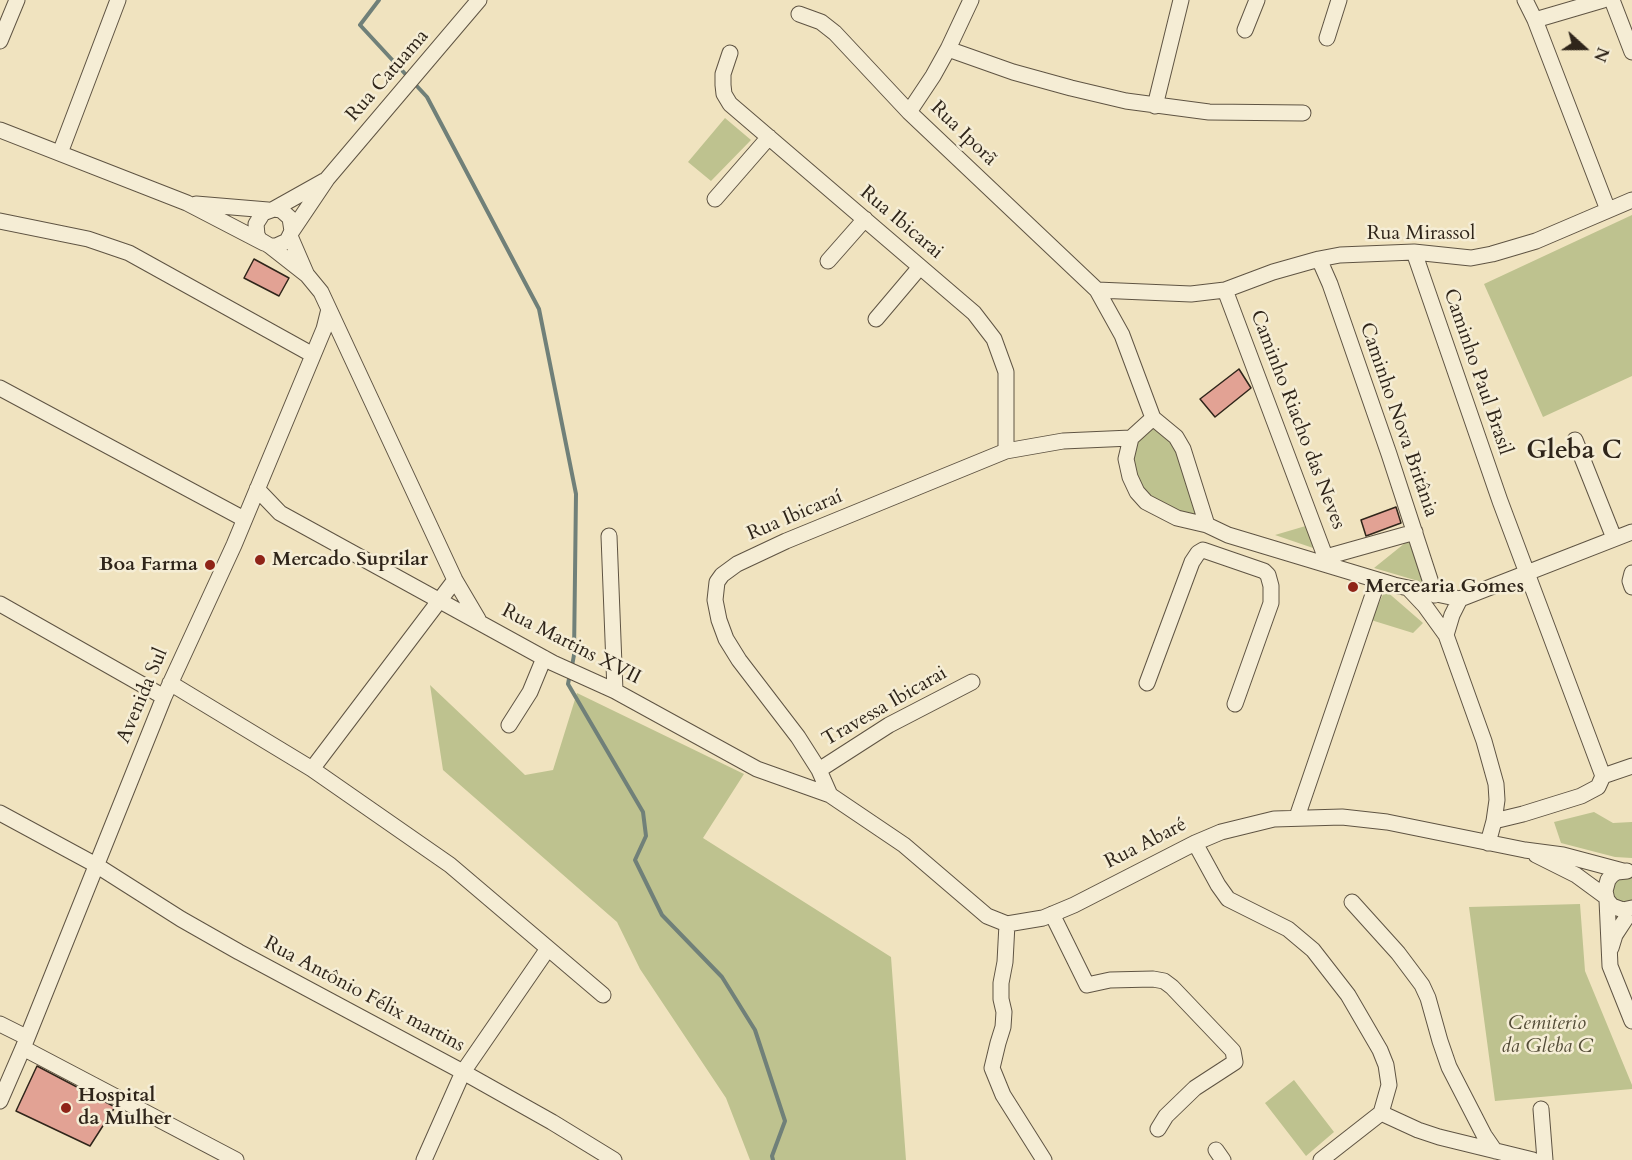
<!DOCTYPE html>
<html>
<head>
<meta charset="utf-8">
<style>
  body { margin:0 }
  #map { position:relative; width:1632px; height:1160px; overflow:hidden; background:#f0e3bf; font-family:Cardo,serif }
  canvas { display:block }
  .north { position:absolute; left:1554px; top:18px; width:60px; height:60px; -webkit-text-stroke:4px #f5edd5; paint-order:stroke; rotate:111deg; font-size:16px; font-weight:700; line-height:24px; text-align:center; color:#2f251a }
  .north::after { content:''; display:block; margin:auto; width:21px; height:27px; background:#2f251a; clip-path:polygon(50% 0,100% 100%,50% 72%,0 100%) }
</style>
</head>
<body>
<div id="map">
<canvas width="1632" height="1160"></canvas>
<div class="north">N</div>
</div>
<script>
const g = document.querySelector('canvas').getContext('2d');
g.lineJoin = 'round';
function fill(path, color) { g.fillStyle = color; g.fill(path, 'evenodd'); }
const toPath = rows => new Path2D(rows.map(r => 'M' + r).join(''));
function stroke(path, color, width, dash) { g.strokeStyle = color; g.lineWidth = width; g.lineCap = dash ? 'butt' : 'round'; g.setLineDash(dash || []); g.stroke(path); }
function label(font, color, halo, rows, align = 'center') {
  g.font = font + ' Cardo,serif'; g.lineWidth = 5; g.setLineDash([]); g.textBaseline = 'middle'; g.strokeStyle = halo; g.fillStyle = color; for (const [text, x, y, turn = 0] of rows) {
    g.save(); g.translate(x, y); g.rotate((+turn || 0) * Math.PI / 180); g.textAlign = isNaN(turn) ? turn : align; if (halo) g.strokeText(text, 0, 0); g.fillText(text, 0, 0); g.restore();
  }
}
fill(toPath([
  [725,118,751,140,711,181,688,162],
  [1632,215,1632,376,1543,417,1484,284],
  [1145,425,1161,429,1174,437,1209,529,1152,504,1135,476,1128,432],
  [1309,525,1316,549,1275,535],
  [1410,539,1425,583,1374,568],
  [1385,590,1423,623,1413,633,1371,620],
  [430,685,525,775,553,770,577,693,744,774,703,838,891,957,906,1160,750,1160,726,1098,640,969,617,922,443,770],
  [1594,812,1613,823,1632,822,1632,858,1615,857,1561,843,1554,822],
  [1632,875,1632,906,1622,908,1607,888,1609,882],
  [1580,904,1585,971,1632,1085,1632,1089,1495,1101,1469,907],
  [1294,1080,1334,1132,1306,1156,1265,1103]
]), '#bec28f');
stroke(toPath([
  [379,0,360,25,409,78],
  [414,83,427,97,539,309,576,494,574,655,572,666],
  [570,674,568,684,643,812,646,836,635,860,662,915,722,977,755,1030,785,1121,772,1156,773,1160]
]), '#708079', 4);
const building = toPath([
  [254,259,289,278,279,296,244,278,254,259],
  [1239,369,1251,388,1215,417,1200,399,1239,369],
  [1396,507,1401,523,1366,536,1361,520,1396,507],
  [37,1066,115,1107,90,1146,16,1111,37,1066]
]);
fill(building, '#e2a294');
stroke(building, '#2f251a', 1.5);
const minor = toPath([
  [1525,0,1535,20,1608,210],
  [1612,0,1632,52],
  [799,14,821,22,835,33,909,112,1097,290,1122,335,1153,418,1176,437,1183,449,1207,525],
  [1535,20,1603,0],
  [1245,30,1257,0],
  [1327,38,1339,0],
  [0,41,17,0],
  [948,49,1013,72,1071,88,1126,101,1209,112,1303,113],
  [730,53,723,74,723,85,724,94,730,104,974,313,994,339,1006,372,1006,451],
  [1155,106,1181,0],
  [909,112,933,76,948,49,971,0],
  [0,130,187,203,264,243],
  [60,153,118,0],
  [715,199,769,137],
  [196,204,268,210],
  [274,209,324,181],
  [0,221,88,239,129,253,313,355],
  [292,231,327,179,479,0],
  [290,236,306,273],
  [270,246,276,246,287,241,292,231,290,218,281,210,274,209,263,213,256,224,257,235,260,240,270,246,307,275,321,292,455,580,478,619],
  [1414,252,1500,501,1603,776],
  [1319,259,1330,284,1389,454,1435,595],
  [828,261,865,219],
  [1097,290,1191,294,1225,290,1273,272,1319,259,1340,255,1414,252,1471,258,1492,254,1536,241,1632,200],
  [1225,290,1328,564],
  [876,319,920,267],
  [0,388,244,519],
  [1153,418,1131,438,1126,459,1130,477,1137,492,1146,502,1177,518,1207,525,1228,535,1394,585,1460,599],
  [1575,440,1614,538],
  [257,489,280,513,553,663,615,691,757,769,830,795,904,845,987,916,1007,924,1043,918,1074,905,1195,843,1221,832,1274,819,1342,817,1387,822,1525,850,1563,855,1623,871],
  [609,536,615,691],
  [1326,557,1415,532],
  [1632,573,1630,581,1632,587],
  [1409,589,1425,606,1446,635,1484,741,1496,784,1497,800,1494,821,1488,843],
  [1460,599,1632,532],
  [0,604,164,697],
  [1446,635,1452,615,1460,599],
  [170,683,312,769,450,865,603,995],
  [1147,683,1192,562,1198,553,1203,550,1264,571,1268,575,1271,586,1271,603,1235,704],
  [509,725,530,692,544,658],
  [312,769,455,580],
  [819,770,889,725,972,682],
  [830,795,819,770,798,737,739,660,726,639,719,620,715,600,717,582,722,575,737,564,786,541,1006,451,1063,441,1131,438],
  [0,813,96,865,181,919,239,952,463,1072,552,1122,614,1160],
  [1297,817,1378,580],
  [1494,821,1523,814,1581,796,1598,787,1603,776,1632,766],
  [1195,843,1218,885,1228,899,1288,929,1313,950,1348,995,1380,1050,1386,1065,1389,1085,1381,1113,1321,1160],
  [1536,855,1576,875,1606,897],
  [1627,871,1617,872,1612,875,1608,880,1605,891,1607,900,1612,906,1623,910,1632,908],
  [1607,900,1610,966,1632,1021],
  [1352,902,1398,953,1422,985,1428,998,1440,1041,1449,1067,1484,1135,1495,1151],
  [1052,914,1087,985,1110,980,1153,979,1164,981,1172,987,1233,1051,1235,1062,1195,1088,1166,1116,1158,1129],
  [1007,924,1005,962,1001,983,1001,999,1004,1012,1003,1027,998,1043,992,1068,1003,1095,1044,1160],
  [1611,948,1615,935,1632,909],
  [0,1024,26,1037],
  [23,1048,236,1160],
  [0,1101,23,1048,164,697,234,545,324,329,329,309],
  [1541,1109,1545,1160],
  [1381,1113,1418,1130,1439,1137,1533,1160],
  [1216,1150,1223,1160],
  [424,1160,463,1072,547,950]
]);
stroke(minor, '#5f5443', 17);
stroke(minor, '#f5edd5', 15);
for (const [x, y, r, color] of [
  [260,560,6,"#8f2418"],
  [210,565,6,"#8f2418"],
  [1353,587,6,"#8f2418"],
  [66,1108,6,"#8f2418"]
]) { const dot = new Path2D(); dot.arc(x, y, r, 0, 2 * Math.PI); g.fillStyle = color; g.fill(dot); stroke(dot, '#f5edd5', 2); }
label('20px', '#2f251a', '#f5edd5', [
  ["Rua Catuama",388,76,-49],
  ["Rua Iporã",963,134,44],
  ["Rua Ibicarai",901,223,40],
  ["Rua Mirassol",1421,234],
  ["Caminho Paul Brasil",1477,372,71],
  ["Caminho Riacho das Neves",1297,420,69],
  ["Caminho Nova Britânia",1398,420,71],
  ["Rua Ibicaraí",795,516,-23],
  ["Rua Martins XVII",571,645,27],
  ["Avenida Sul",143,696,-67],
  ["Travessa Ibicarai",885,707,-30],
  ["Rua Abaré",1146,844,-27],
  ["Rua Antônio Félix martins",364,995,28]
]);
label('bold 20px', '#2f251a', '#f5edd5', [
  ["Mercado Suprilar",272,560],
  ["Boa Farma",198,565,"right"],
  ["Mercearia Gomes",1365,587],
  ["Hospital",78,1096],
  ["da Mulher",78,1119]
], 'left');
label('italic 20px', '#534c37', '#f5edd5', [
  ["Cemiterio",1547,1024],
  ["da Gleba C",1547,1047]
]);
label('bold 26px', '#2f251a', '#f5edd5', [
  ["Gleba C",1574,452]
]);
</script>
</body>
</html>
